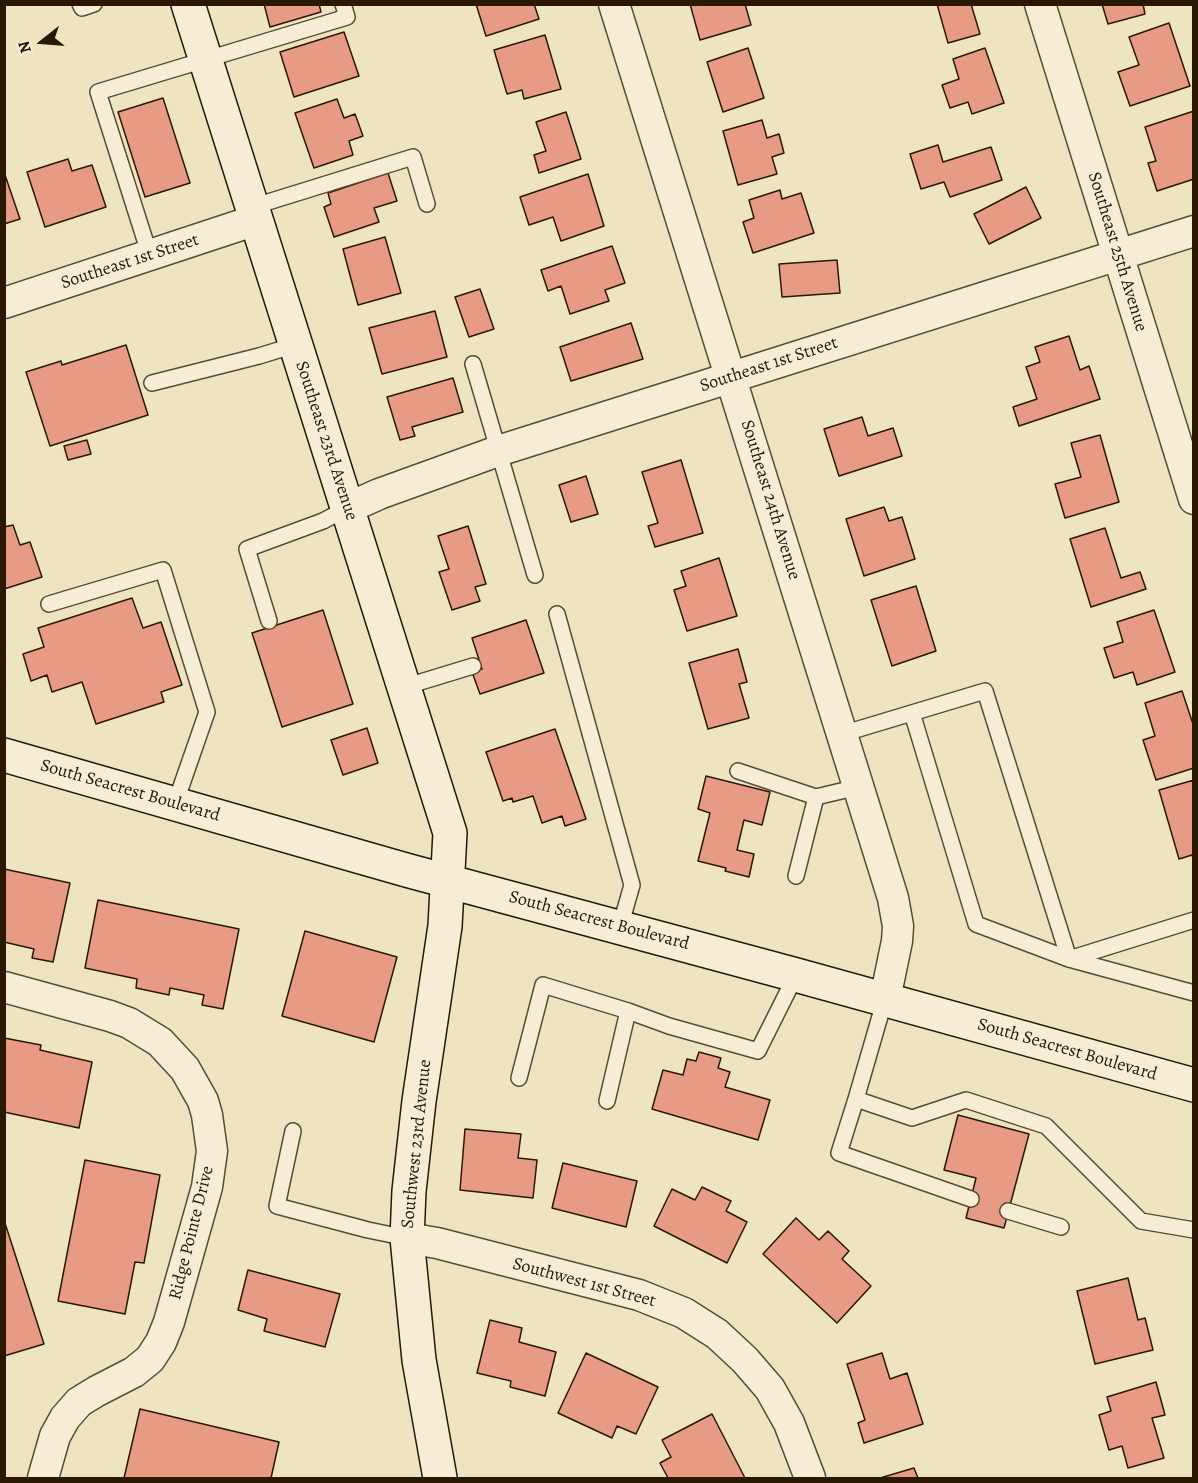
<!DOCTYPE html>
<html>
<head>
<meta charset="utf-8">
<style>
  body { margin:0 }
  #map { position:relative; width:1198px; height:1483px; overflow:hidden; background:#efe4c0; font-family:Alegreya,serif }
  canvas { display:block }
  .frame { position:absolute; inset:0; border:6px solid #2b1803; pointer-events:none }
  .north { position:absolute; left:12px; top:12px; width:60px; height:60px; -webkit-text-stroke:4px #f5edd6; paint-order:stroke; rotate:253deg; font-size:16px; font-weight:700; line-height:24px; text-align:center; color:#2b1803 }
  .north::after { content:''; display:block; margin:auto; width:21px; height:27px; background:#2b1803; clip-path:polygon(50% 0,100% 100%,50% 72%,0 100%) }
</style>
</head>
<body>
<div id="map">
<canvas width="1198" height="1483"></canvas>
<div class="frame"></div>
<div class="north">N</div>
</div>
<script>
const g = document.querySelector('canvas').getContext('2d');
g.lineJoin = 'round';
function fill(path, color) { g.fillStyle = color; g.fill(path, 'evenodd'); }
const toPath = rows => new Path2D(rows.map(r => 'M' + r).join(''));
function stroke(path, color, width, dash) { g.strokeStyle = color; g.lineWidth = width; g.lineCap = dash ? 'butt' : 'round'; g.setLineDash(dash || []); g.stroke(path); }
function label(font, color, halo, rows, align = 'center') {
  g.font = font + ' Alegreya,serif'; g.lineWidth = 6; g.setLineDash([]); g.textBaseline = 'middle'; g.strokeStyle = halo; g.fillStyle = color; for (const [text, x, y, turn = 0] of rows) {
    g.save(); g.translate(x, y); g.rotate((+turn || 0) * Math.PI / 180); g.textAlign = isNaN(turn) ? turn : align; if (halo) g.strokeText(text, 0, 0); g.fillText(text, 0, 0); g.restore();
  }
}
const building = toPath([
  [264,4,319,4,321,12,270,27,264,4],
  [476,4,534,4,539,19,486,36,476,4],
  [690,4,745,4,751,25,700,40,690,4],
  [937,4,971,4,980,34,948,43,937,4],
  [1102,4,1143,4,1145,14,1108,24,1102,4],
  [1169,23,1190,86,1130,106,1118,72,1139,65,1129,37,1169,23],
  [344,32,359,76,294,97,280,52,344,32],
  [545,35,561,89,524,99,522,90,507,94,494,50,545,35],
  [748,48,764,98,723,112,707,62,748,48],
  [985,48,1004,103,972,114,968,102,950,108,942,85,959,79,953,59,985,48],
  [163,98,190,183,145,197,118,112,163,98],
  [337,99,344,118,355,114,363,136,349,141,353,155,314,168,295,113,337,99],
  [1194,111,1194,179,1157,191,1148,163,1156,161,1145,127,1194,111],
  [566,112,581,159,539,173,534,155,546,151,536,122,566,112],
  [762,120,767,138,779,134,784,153,772,157,777,174,738,185,723,131,762,120],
  [938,145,943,162,991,147,1002,180,950,197,944,182,921,189,910,154,938,145],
  [68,159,72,171,92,165,106,207,45,227,27,172,68,159],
  [4,172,20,219,4,224,4,172],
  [388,173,397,201,374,208,379,222,334,237,324,207,331,204,328,193,388,173],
  [588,174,604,226,561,241,553,217,529,225,520,197,588,174],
  [1026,187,1041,218,989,244,974,214,1026,187],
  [780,190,782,199,801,193,814,233,753,253,743,222,754,218,749,200,780,190],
  [385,237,401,293,358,305,343,249,385,237],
  [612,246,625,283,605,290,609,301,570,314,561,286,548,291,541,270,612,246],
  [837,260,840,293,782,297,779,264,837,260],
  [480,289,494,329,469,337,455,297,480,289],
  [435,311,447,357,382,374,369,328,435,311],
  [631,323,643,359,571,381,560,347,631,323],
  [1069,336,1080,370,1089,366,1100,399,1019,426,1013,407,1037,399,1026,367,1040,362,1035,347,1069,336],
  [126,345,148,415,50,446,26,372,61,361,62,365,126,345],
  [453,378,463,412,412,427,415,436,400,440,387,397,453,378],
  [862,417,868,436,893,428,902,456,839,476,824,429,862,417],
  [1100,435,1119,502,1065,518,1055,484,1081,477,1071,443,1100,435],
  [87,440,91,454,68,460,64,446,87,440],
  [681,460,703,533,655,547,648,526,658,523,642,472,681,460],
  [586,476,598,514,571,522,559,485,586,476],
  [884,507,889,521,902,517,915,559,864,576,846,519,884,507],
  [13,525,20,545,30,542,42,577,4,589,4,527,13,525],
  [468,526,486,584,475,587,480,601,452,610,439,572,449,569,438,536,468,526],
  [1105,528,1121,578,1140,572,1146,589,1091,607,1070,539,1105,528],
  [719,558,737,616,687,631,674,590,686,586,681,571,719,558],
  [916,586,936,651,892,666,871,600,916,586],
  [132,598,143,628,161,622,182,685,161,692,164,702,96,724,82,682,52,692,47,675,31,681,23,654,44,647,38,628,132,598],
  [323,610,353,704,282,727,252,633,323,610],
  [1154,610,1175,672,1137,685,1133,672,1114,678,1104,648,1123,642,1117,622,1154,610],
  [526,620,544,673,480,694,472,672,482,669,472,638,526,620],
  [738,649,747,682,739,684,749,718,708,729,689,663,738,649],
  [1182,691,1194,727,1194,768,1156,780,1143,740,1155,736,1145,703,1182,691],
  [367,728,378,763,343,775,331,740,367,728],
  [555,729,586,819,565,826,562,816,542,823,533,796,513,802,512,798,503,801,486,752,555,729],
  [706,776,770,792,762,825,744,820,737,850,754,854,749,877,725,871,726,868,698,861,710,813,698,809,706,776],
  [1194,780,1194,861,1192,855,1179,859,1159,790,1194,780],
  [4,869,70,883,53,962,32,958,34,949,4,942,4,869],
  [98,900,239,929,223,1009,202,1005,204,995,170,988,169,995,136,988,137,979,85,968,98,900],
  [305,931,397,957,374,1042,282,1016,305,931],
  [4,1038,41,1045,40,1050,92,1062,79,1128,4,1112,4,1038],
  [699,1052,721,1058,718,1068,730,1072,725,1087,770,1100,758,1140,652,1109,663,1070,683,1075,687,1059,696,1061,699,1052],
  [958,1115,1029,1134,1004,1228,966,1218,976,1178,944,1170,958,1115],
  [465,1129,521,1134,518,1158,537,1160,533,1198,460,1190,465,1129],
  [85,1160,160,1175,144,1263,135,1262,125,1314,58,1301,85,1160],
  [563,1163,637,1181,626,1227,552,1208,563,1163],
  [702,1187,731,1201,726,1211,747,1222,727,1263,654,1226,672,1189,695,1200,702,1187],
  [796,1218,819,1240,828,1231,849,1251,842,1259,871,1286,837,1323,763,1254,796,1218],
  [4,1220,44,1344,4,1356,4,1220],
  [248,1270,340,1294,325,1347,264,1331,267,1319,238,1310,248,1270],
  [1128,1278,1138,1320,1145,1318,1153,1350,1095,1364,1077,1291,1128,1278],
  [490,1320,522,1328,519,1342,556,1352,545,1396,510,1387,511,1381,477,1373,490,1320],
  [586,1353,658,1387,636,1434,617,1426,612,1438,558,1413,586,1353],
  [882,1353,890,1379,907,1373,923,1424,864,1443,858,1423,865,1420,847,1364,882,1353],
  [1156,1382,1165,1415,1152,1418,1164,1458,1128,1468,1122,1446,1109,1450,1099,1415,1111,1411,1107,1397,1156,1382],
  [140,1409,279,1442,271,1478,124,1478,140,1409],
  [712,1414,745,1478,668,1478,660,1463,671,1457,662,1440,712,1414],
  [914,1468,918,1478,880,1478,914,1468]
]);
fill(building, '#e79b85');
stroke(building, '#2b1803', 1.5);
const lane = toPath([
  [80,4,82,8,94,4],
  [252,207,413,157,427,204],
  [150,256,98,92,347,17,343,4],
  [473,364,535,575],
  [152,383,259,356,295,345],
  [49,604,163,570,207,712,175,804],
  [557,614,632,885,620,927],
  [269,621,247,549,323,521,348,508],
  [404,687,473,666],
  [912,713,976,924,1069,959,1194,993],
  [842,734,985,691,1069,959],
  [738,771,816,797,858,787],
  [796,876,816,797],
  [1069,959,1194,920],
  [885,999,856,1099,912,1118,966,1100,1046,1126,1141,1221,1194,1230],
  [519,1078,543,985,628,1011,669,1026,758,1051,796,975],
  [856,1099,839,1153,971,1199],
  [607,1101,628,1011],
  [293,1131,277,1206,368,1230,407,1238],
  [1008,1211,1061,1227]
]);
const street = toPath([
  [614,4,893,898,898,926,897,941,885,999],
  [1040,4,1194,499],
  [4,303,256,220],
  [348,508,379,494,498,451,1194,231],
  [4,987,110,1016,129,1023,160,1042,185,1069,203,1101,207,1115,212,1151,207,1187,169,1322,161,1342,150,1359,134,1372,97,1391,79,1402,65,1418,55,1436,43,1478],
  [407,1238,437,1243,639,1295,684,1313,717,1334,745,1360,770,1389,789,1423,810,1478]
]);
const secondary = toPath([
  [188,4,450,833,445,926,419,1101,409,1191,407,1238,419,1360,440,1478],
  [4,755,406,870,796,975,1194,1085]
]);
stroke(lane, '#5c4b32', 18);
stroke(street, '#5c4b32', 33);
stroke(secondary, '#2b1803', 36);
stroke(lane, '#f5edd6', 15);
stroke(street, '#f5edd6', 30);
stroke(secondary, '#f5edd6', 33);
label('18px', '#2b1803', '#f5edd6', [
  ["Southeast 25th Avenue",1117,252,73],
  ["Southeast 1st Street",130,262,-18],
  ["Southeast 1st Street",769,365,-18],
  ["Southeast 23rd Avenue",326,441,72],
  ["Southeast 24th Avenue",770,500,73],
  ["South Seacrest Boulevard",130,791,16],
  ["South Seacrest Boulevard",599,921,15],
  ["South Seacrest Boulevard",1067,1050,16],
  ["Southwest 23rd Avenue",417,1144,-84],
  ["Ridge Pointe Drive",192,1233,-76],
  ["Southwest 1st Street",584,1283,15]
]);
</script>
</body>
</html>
